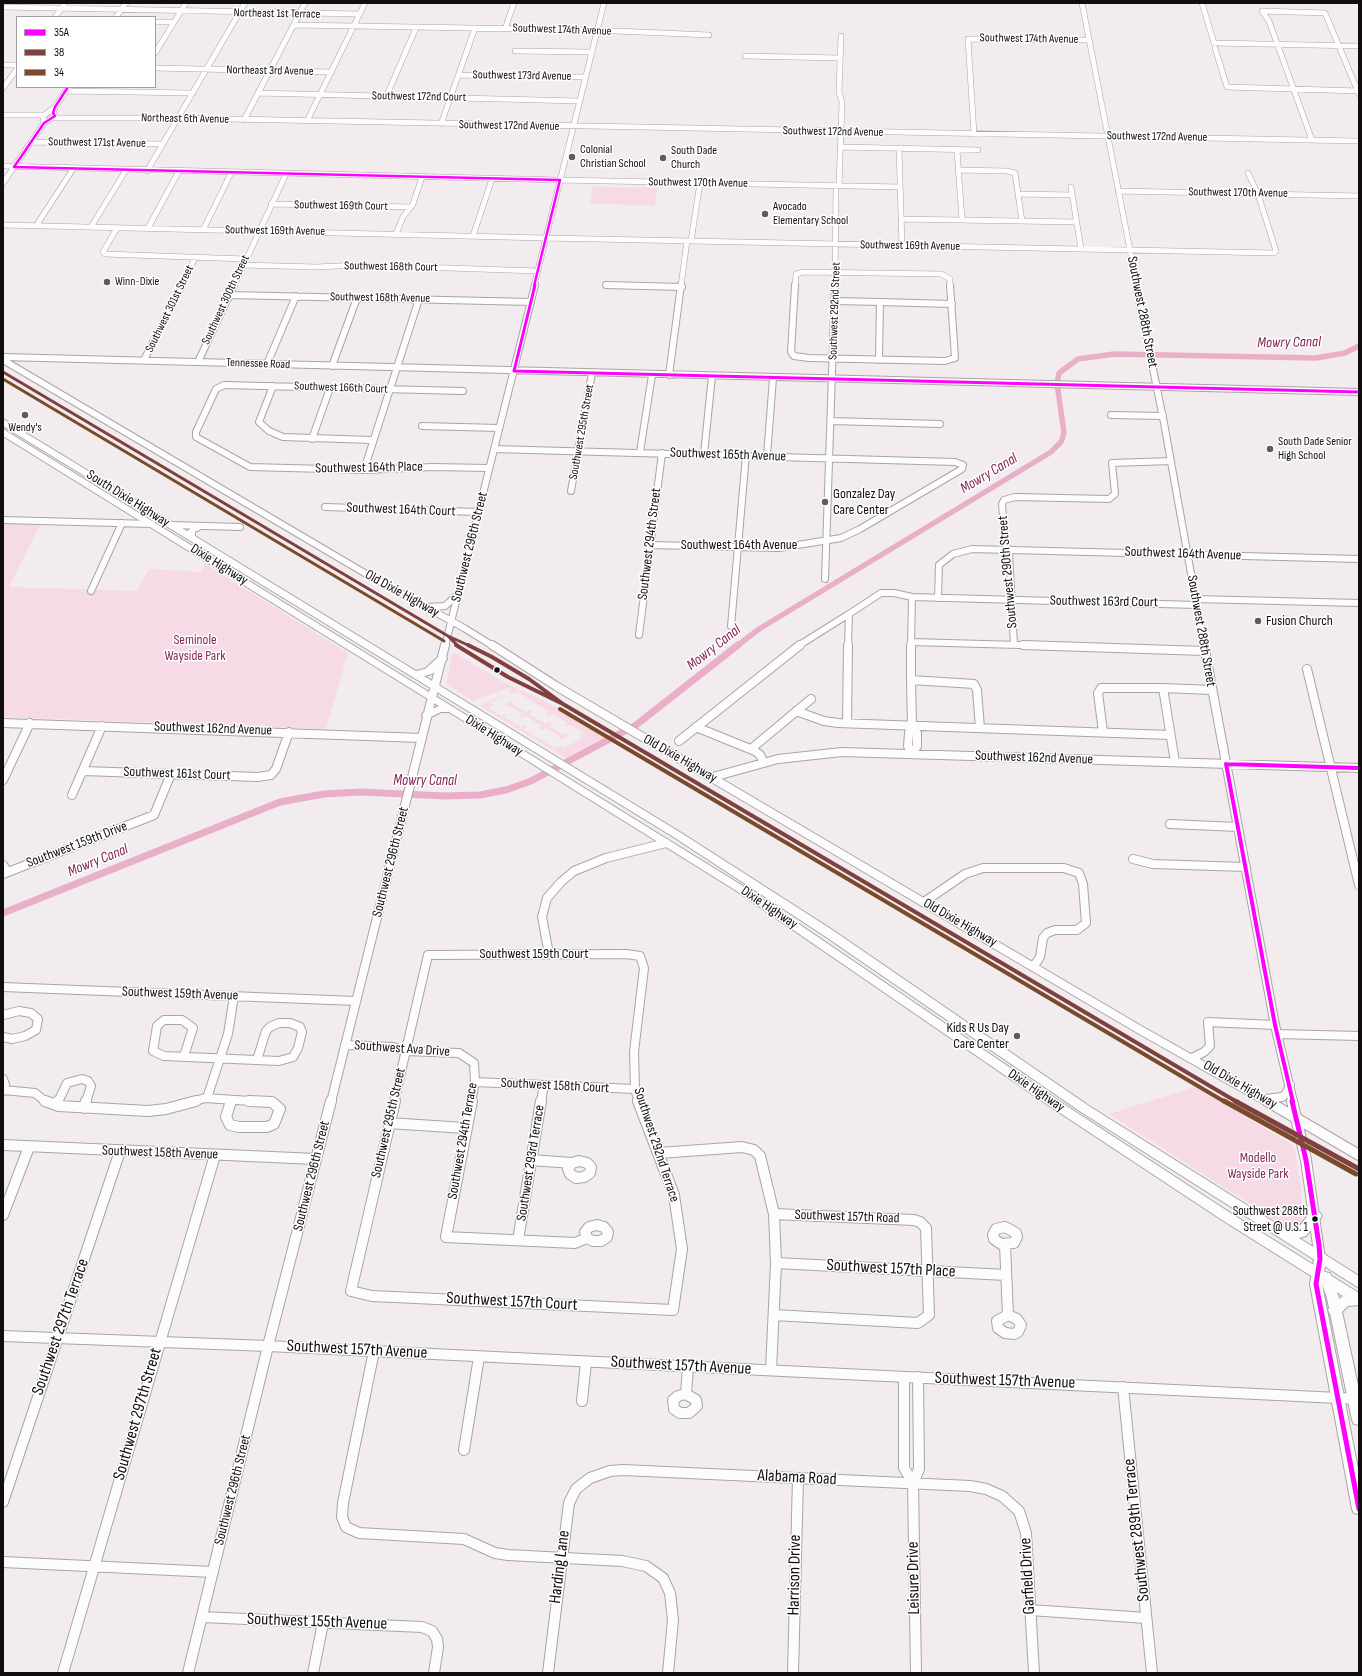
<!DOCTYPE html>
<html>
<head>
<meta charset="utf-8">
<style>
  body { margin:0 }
  #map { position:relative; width:1362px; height:1676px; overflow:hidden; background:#f2ecef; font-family:"Sofia Sans Condensed",sans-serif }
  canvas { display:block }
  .frame { position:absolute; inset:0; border:4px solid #110d0f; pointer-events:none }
  .legend { position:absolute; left:16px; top:16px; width:140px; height:72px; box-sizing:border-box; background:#fff; border:1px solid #a09e9f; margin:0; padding:5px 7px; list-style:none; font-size:12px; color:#110d0f }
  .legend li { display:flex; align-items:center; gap:8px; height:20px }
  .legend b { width:20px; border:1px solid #a09e9f }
</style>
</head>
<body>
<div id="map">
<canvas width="1362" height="1676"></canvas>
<div class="frame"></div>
<ul class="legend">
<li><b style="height:5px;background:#f0f"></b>35A</li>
<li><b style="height:5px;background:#804040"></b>38</li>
<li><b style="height:5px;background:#7a4b2a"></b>34</li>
</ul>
</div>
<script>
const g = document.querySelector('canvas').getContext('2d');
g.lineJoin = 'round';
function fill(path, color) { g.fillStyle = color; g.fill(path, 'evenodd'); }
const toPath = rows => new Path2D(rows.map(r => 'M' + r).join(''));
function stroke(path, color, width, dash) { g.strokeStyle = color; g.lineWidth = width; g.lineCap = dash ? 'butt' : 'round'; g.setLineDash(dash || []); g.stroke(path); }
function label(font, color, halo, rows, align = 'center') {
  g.font = font + ' "Sofia Sans Condensed",sans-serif'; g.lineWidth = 3; g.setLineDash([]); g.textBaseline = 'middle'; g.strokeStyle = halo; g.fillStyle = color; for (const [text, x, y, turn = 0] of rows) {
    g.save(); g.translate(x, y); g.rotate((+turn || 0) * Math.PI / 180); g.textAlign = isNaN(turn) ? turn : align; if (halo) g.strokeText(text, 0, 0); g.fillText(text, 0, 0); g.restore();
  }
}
fill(toPath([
  [593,187,657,188,655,205,590,204],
  [3,523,40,525,9,587,137,591,149,569,201,572,205,564,348,653,326,729,3,717],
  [453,652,500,680,520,690,512,694,508,692,511,690,508,688,473,701,446,684],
  [522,690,558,708,605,737,566,758,480,706,500,696,506,696,506,698,503,696,489,703,493,706,489,708,501,716,505,714,507,715,504,717,521,727,525,725,527,726,523,729,539,739,545,738,542,740,555,748,560,746,564,748,583,738,579,735,584,733,570,725,567,726,564,725,567,723,552,714,548,716,545,714,549,712,518,692],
  [511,701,514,701,511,704,526,712,530,710,533,712,529,714,546,724,550,722,553,724,549,726,564,735,568,734,569,736,559,740,558,739,561,737,546,728,542,730,539,728,542,726,526,716,522,718,519,716,523,714,508,705,503,706],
  [1195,1087,1294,1146,1301,1187,1302,1221,1298,1229,1291,1230,1288,1228,1109,1114]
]), '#f6dae5');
stroke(toPath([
  [737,646,759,629,1051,452,1061,442,1064,433,1057,383,1059,373,1078,359,1114,354,1316,358,1345,353,1359,346]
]), '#eaafc8', 5.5);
stroke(toPath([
  [3,913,280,802,324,794,361,792,445,796,480,795,506,790,531,781,636,725,738,645]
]), '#eaafc8', 7);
const minorFar3 = toPath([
  [1082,3,1137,286],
  [1202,3,1214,43,1359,46],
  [3,7,359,14],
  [1262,11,1325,13,1359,94],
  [1262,11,1269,21,1312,140],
  [55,17,64,5],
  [116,17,126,3],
  [155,22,174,22],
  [294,25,592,30,709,35],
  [505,29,514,3],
  [1215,48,1227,87,1359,91],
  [515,51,591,52],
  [155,53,186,3],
  [745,56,839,58],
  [3,65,17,65],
  [155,68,332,72],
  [459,75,585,77],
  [3,88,17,69],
  [66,91,193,93],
  [258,93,580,101],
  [386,97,416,28],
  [3,115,45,115],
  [52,118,178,118,1359,141],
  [244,120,305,3],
  [307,121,365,3],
  [44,123,43,116,55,107,68,88],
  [441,124,475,28],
  [974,134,968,39,1089,40],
  [31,142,162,144],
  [840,147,978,150],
  [899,149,902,246],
  [957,150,962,220],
  [3,166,560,180],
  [958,170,1007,171,1015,173,1022,221],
  [147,171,245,3],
  [560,180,900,187],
  [3,183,44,123,55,116,53,113,55,107],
  [839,186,842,102,839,92,841,36],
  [1071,187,1081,249],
  [1118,191,1359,196],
  [1019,194,1072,195],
  [271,204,411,207],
  [901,219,1076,222],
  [3,225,546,238],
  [36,226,73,169],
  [91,227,126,170],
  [117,228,103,252,105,254,245,259],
  [148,228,179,171],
  [203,230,231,173],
  [396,234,403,217,413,204,422,177],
  [473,236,492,179],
  [546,238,1274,253,1276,251,1258,194,1248,173],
  [691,241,700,183],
  [243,265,316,267,360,265,538,271],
  [606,285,642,286],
  [181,286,195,258],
  [234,286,286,174],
  [534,286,604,3],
  [681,286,687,241],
  [795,286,796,274,804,272,941,274,950,279,950,286],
  [835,286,836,186]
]);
const minorFar2 = toPath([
  [606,285,682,287],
  [795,285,791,352,794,356,809,358,945,361,955,358,950,285],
  [1136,285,1164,423,1204,646],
  [230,295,531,302],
  [835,301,880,302],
  [3,357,1359,392],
  [3,360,373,578,464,628,493,646],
  [144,360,182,285],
  [879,360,880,302,952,304],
  [198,362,234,285],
  [267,364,296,296],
  [332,366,357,298],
  [669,375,681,285],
  [273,386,259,422,269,431,283,437,372,440],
  [463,391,224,385,216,389,196,432,196,437,250,467,364,470,432,467,489,468],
  [1111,415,1163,416],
  [831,421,940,424],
  [422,426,499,428],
  [312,439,330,388],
  [494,449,955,462,963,465,962,469,860,529,841,538,779,548,649,545],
  [640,452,652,375],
  [704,454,712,376],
  [767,456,773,378],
  [364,470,419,299],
  [571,491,592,373],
  [325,507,478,512],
  [3,520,152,524],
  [171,525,240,527],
  [825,579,835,285],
  [91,591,122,523],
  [912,597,1196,605],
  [938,598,939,565,953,554,972,549,1359,559],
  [1195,599,1359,603],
  [427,607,445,606,457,595],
  [731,626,746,455],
  [639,635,662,453],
  [911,642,1055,646],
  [1014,645,1009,552,1005,543,1002,504,1004,500,1015,497,1109,499,1115,494,1112,463,1171,461],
  [445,646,535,285],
  [798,646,849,614],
  [848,646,849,614,881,593,894,593,912,597,911,646]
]);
const minorFar1 = toPath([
  [492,645,556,686,1142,1031,1268,1102],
  [1023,645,1205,651],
  [1204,645,1275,1025,1293,1102],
  [1307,669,1359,885],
  [911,680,911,645],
  [796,711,824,721,838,723,1170,735],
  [3,723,422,738],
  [847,723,848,645],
  [912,725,917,733,917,746,912,754],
  [696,727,755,751,760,755,764,763],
  [1103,732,1098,693,1101,688,1163,688],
  [679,741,800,645],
  [751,749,811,699],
  [912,754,908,746,909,733,912,725,911,680,974,684,977,690,980,728],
  [1175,762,1163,688,1212,690],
  [83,771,258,777,271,775,276,769,289,732],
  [713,777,778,759,842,752,1359,768],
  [3,780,30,723],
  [72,795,102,726],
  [1170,824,1238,827],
  [1133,859,1153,864,1246,867],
  [3,865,8,872],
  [3,874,154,815,171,774],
  [924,902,965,874,983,868,1064,868,1079,873,1083,884,1086,923,1077,930,1055,930,1047,933,1043,938,1040,957,1034,966],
  [549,954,542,917,547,898,561,882,574,871,606,858,666,843],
  [3,987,356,1001],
  [3,1015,19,1011,31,1013,38,1019,36,1030,25,1036,12,1039,3,1037],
  [1277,1034,1359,1036],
  [345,1045,393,1047,405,1051,459,1053,474,1063,475,1082,471,1102],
  [184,1056,193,1028,182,1020,164,1020,157,1026,153,1051,164,1056,279,1061,293,1057,298,1048,302,1032,300,1027,290,1023,279,1023,270,1027,266,1031,257,1060],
  [1192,1058,1204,1052,1210,1046,1208,1022,1275,1025],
  [3,1079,5,1085,3,1091],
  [475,1082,635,1089],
  [3,1090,35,1093,46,1102],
  [207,1098,228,1034,234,996],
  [1265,1099,1282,1097,1286,1094,1290,1085],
  [58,1102,67,1083,82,1079,88,1081,91,1086,86,1102],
  [192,1102,205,1098,266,1102],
  [231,1102,231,1100],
  [331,1102,445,645],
  [394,1102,428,955,626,954,640,956,644,968,634,1052,635,1089,639,1102],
  [541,1102,544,1085]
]);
const minor = toPath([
  [45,1101,59,1106,148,1111,166,1109,196,1101],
  [231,1101,226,1117,230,1125,239,1127,267,1127,274,1124,280,1109,272,1102,249,1101],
  [395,1101,351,1291,372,1296,673,1310,682,1249,674,1195,638,1101],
  [472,1101,446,1237,575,1243,587,1238],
  [1267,1101,1359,1155],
  [1292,1101,1306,1160,1320,1259],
  [56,1105,58,1101],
  [84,1108,86,1101],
  [388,1123,465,1128],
  [3,1145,316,1159],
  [659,1153,742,1147,754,1150,760,1156,774,1214,776,1263,771,1370],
  [531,1160,572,1163],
  [579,1161,587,1163,591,1167,590,1173,584,1177,576,1178,570,1174,568,1169,572,1163,579,1161],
  [774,1214,914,1220,920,1222,926,1228,929,1315,918,1323,774,1315],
  [3,1215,29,1147],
  [597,1225,604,1227,608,1232,607,1237,601,1241,593,1241,587,1238,585,1232,589,1227,597,1225],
  [1005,1227,1016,1233,1017,1237,1014,1243,1001,1244,994,1239,993,1235,996,1229,1005,1227],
  [518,1240,541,1101],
  [1005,1245,1008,1315],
  [776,1263,1006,1275],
  [1008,1315,1017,1319,1021,1325,1018,1332,1014,1334,1005,1333,998,1328,997,1321,1008,1315],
  [3,1336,268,1346,1359,1399],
  [374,1351,343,1503,342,1517,346,1527,359,1533,464,1539,495,1553,508,1555,622,1561,646,1566,663,1578,670,1593,673,1620,668,1673],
  [904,1377,904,1468,913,1483],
  [1123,1387,1152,1673],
  [686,1394,696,1400,697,1406,689,1413,680,1413,674,1409,673,1400,678,1396,686,1394],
  [686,1394,688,1367],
  [582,1401,586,1362],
  [464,1450,479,1357],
  [3,1502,120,1151],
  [3,1562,213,1572],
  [1030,1610,1146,1618],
  [202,1617,422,1627,432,1631,437,1639,438,1647,434,1673],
  [63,1673,215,1155],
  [188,1673,268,1346,331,1101],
  [313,1673,323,1623],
  [548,1673,569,1503,576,1489,590,1478,610,1471,623,1470,970,1486,986,1489,1002,1496,1019,1511,1026,1533,1034,1673],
  [793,1673,798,1478],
  [916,1673,913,1483,919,1469,918,1377]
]);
const major = toPath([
  [1320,1255,1324,1256,1326,1259,1324,1272,1330,1273,1339,1298,1359,1390,1359,1425,1354,1424,1352,1420,1327,1298,1322,1284,1359,1474,1359,1514,1354,1513,1352,1509,1310,1284,1314,1259,1316,1256,1320,1255]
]);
const highway = toPath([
  [3,419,187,531,197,524,203,524,203,528,195,532,195,536,416,671,425,669,438,657,446,657,447,659,446,661,432,674,424,676,683,834,831,929,1089,1106,1285,1229,1297,1229,1310,1213,1315,1211,1320,1213,1322,1216,1320,1219,1306,1236,1299,1238,1359,1276,1359,1288,1081,1112,823,935,675,838,3,426,3,419],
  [3,429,743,886,1059,1101,1232,1214,1359,1293,1359,1305,1348,1306,1340,1314,1335,1315,1330,1314,1328,1310,1330,1306,1343,1296,1222,1220,1051,1107,735,890,449,712,441,712,431,717,423,717,422,715,423,713,439,706,3,436,3,429]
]);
stroke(minorFar3, '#a9a4a6', 6);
stroke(minorFar2, '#a9a4a6', 8);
stroke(minorFar1, '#a9a4a6', 10);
stroke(minor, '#a9a4a6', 12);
stroke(major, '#a9a4a6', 2);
stroke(highway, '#a9a4a6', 2);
stroke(minorFar3, '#fdfcfd', 5);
stroke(minorFar2, '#fdfcfd', 6);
stroke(minorFar1, '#fdfcfd', 8);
stroke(minor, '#fdfcfd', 10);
fill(major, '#fdfcfd');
fill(highway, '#fdfcfd');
stroke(toPath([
  [14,167,560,180],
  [14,167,44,123,55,116,53,113,55,107,68,87],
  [534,286,560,180]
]), '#f0f', 2.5);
stroke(toPath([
  [514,371,1359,392],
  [514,371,535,285]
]), '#f0f', 3);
stroke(toPath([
  [1226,764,1275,1025,1293,1102],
  [1226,764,1359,768]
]), '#f0f', 4);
stroke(toPath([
  [1292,1101,1306,1160,1319,1245,1320,1259,1316,1284,1359,1509]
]), '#f0f', 5);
stroke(toPath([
  [3,372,448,636],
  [458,646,448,636,470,646]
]), '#804040', 3);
stroke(toPath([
  [456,645,508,677,563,704,529,679,492,657,468,645],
  [563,704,1237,1102]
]), '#804040', 4);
stroke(toPath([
  [1235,1101,1359,1169]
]), '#804040', 5);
stroke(toPath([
  [3,379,444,641]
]), '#7a4b2a', 3);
stroke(toPath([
  [560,709,1225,1102]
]), '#7a4b2a', 4);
stroke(toPath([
  [1224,1101,1356,1174]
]), '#7a4b2a', 5);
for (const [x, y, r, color] of [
  [572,157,4,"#605b5d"],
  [663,158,4,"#605b5d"],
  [765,214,4,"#605b5d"],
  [107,282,4,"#605b5d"],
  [25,415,4,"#605b5d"],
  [1270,449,4,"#605b5d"],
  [825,502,4,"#605b5d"],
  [1258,621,4,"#605b5d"],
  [497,670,3.5,"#110d0f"],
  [1017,1036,4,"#605b5d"],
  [1315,1219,3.5,"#110d0f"]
]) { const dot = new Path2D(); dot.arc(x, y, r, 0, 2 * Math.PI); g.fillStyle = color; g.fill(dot); stroke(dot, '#fff', 1.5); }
label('12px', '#110d0f', '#fff', [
  ["Northeast 1st Terrace",277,14,1],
  ["Southwest 174th Avenue",562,30,2],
  ["Southwest 174th Avenue",1029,39,1],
  ["Northeast 3rd Avenue",270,71,1],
  ["Southwest 173rd Avenue",522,76,1],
  ["Southwest 172nd Court",419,97,1],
  ["Northeast 6th Avenue",185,119,1],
  ["Southwest 172nd Avenue",509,126,1],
  ["Southwest 172nd Avenue",833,132,1],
  ["Southwest 172nd Avenue",1157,137,1],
  ["Southwest 171st Avenue",97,143,1],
  ["Southwest 170th Avenue",698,183,1],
  ["Southwest 170th Avenue",1238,193,1],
  ["Southwest 169th Court",341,206,1],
  ["Southwest 169th Avenue",275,231,1],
  ["Southwest 169th Avenue",910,246,1],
  ["Southwest 168th Court",391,267,1],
  ["Southwest 168th Avenue",380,298,1],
  ["Southwest 300th Street",226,300,-65],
  ["Southwest 301st Street",170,309,-64],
  ["Southwest 292nd Street",835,311,-88],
  ["Tennessee Road",258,364,2],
  ["Southwest 166th Court",341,388,2],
  ["Southwest 295th Street",582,432,-80]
]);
label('12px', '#110d0f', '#fff', [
  ["Colonial",580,150],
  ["Christian School",580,164],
  ["South Dade",671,151],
  ["Church",671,165],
  ["Avocado",773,207],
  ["Elementary School",773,221],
  ["Winn-Dixie",115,282],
  ["Wendy's",25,428,"center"],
  ["South Dade Senior",1278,442],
  ["High School",1278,456]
], 'left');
label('13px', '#110d0f', '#fff', [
  ["Southwest 288th",1308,1212],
  ["Street @ U.S. 1",1308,1228]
], 'right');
label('14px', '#110d0f', '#fff', [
  ["Southwest 288th Street",1142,312,79],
  ["Southwest 165th Avenue",728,455,2],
  ["Southwest 164th Place",369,468,-1],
  ["South Dixie Highway",128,499,32],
  ["Southwest 164th Court",401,510,2],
  ["Southwest 294th Street",650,544,-83],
  ["Southwest 164th Avenue",739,545],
  ["Southwest 296th Street",470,547,-76],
  ["Southwest 164th Avenue",1183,554,2],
  ["Dixie Highway",219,565,32],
  ["Southwest 290th Street",1008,572,-95],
  ["Old Dixie Highway",402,594,29],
  ["Southwest 163rd Court",1104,602,1],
  ["Southwest 288th Street",1201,631,80],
  ["Southwest 162nd Avenue",213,729,2],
  ["Dixie Highway",494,736,32],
  ["Southwest 162nd Avenue",1034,758,2],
  ["Old Dixie Highway",680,759,30],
  ["Southwest 161st Court",177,774,2],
  ["Southwest 159th Drive",77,845,-21],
  ["Southwest 296th Street",391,862,-76],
  ["Dixie Highway",769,908,34],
  ["Old Dixie Highway",960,923,30],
  ["Southwest 159th Court",534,954],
  ["Southwest 159th Avenue",180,994,2],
  ["Southwest Ava Drive",402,1049,4],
  ["Old Dixie Highway",1240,1085,30],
  ["Southwest 158th Court",555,1086,3],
  ["Dixie Highway",1036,1091,34],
  ["Southwest 295th Street",389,1123,-77],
  ["Southwest 294th Terrace",463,1141,-80],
  ["Southwest 292nd Terrace",656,1145,72],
  ["Southwest 158th Avenue",160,1153,2],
  ["Southwest 293rd Terrace",531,1163,-81],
  ["Southwest 296th Street",312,1176,-76],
  ["Southwest 157th Road",847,1217,2],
  ["Southwest 296th Street",233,1490,-76]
]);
label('14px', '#110d0f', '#fff', [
  ["Gonzalez Day",833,494],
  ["Care Center",833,510],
  ["Fusion Church",1266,621],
  ["Kids R Us Day",1009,1028,"right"],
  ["Care Center",1009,1044,"right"]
], 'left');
label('14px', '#862858', '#fff', [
  ["Seminole",195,640],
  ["Wayside Park",195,656],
  ["Modello",1258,1158],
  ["Wayside Park",1258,1174]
]);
label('italic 15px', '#832555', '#fff', [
  ["Mowry Canal",1289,343,-1],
  ["Mowry Canal",989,474,-31],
  ["Mowry Canal",714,648,-38],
  ["Mowry Canal",425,781],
  ["Mowry Canal",98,861,-22]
]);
label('17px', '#110d0f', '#fff', [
  ["Southwest 157th Place",891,1269,3],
  ["Southwest 157th Court",512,1302,3],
  ["Southwest 297th Terrace",61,1327,-71],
  ["Southwest 157th Avenue",357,1350,3],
  ["Southwest 157th Avenue",681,1366,3],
  ["Southwest 157th Avenue",1005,1381,2],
  ["Southwest 297th Street",138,1414,-74],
  ["Alabama Road",797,1478,3],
  ["Southwest 289th Terrace",1137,1530,-96],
  ["Harding Lane",560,1567,-83],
  ["Harrison Drive",795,1575,-89],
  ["Garfield Drive",1028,1576,-93],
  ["Leisure Drive",914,1578,-91],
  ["Southwest 155th Avenue",317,1622,2]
]);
</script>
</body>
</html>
